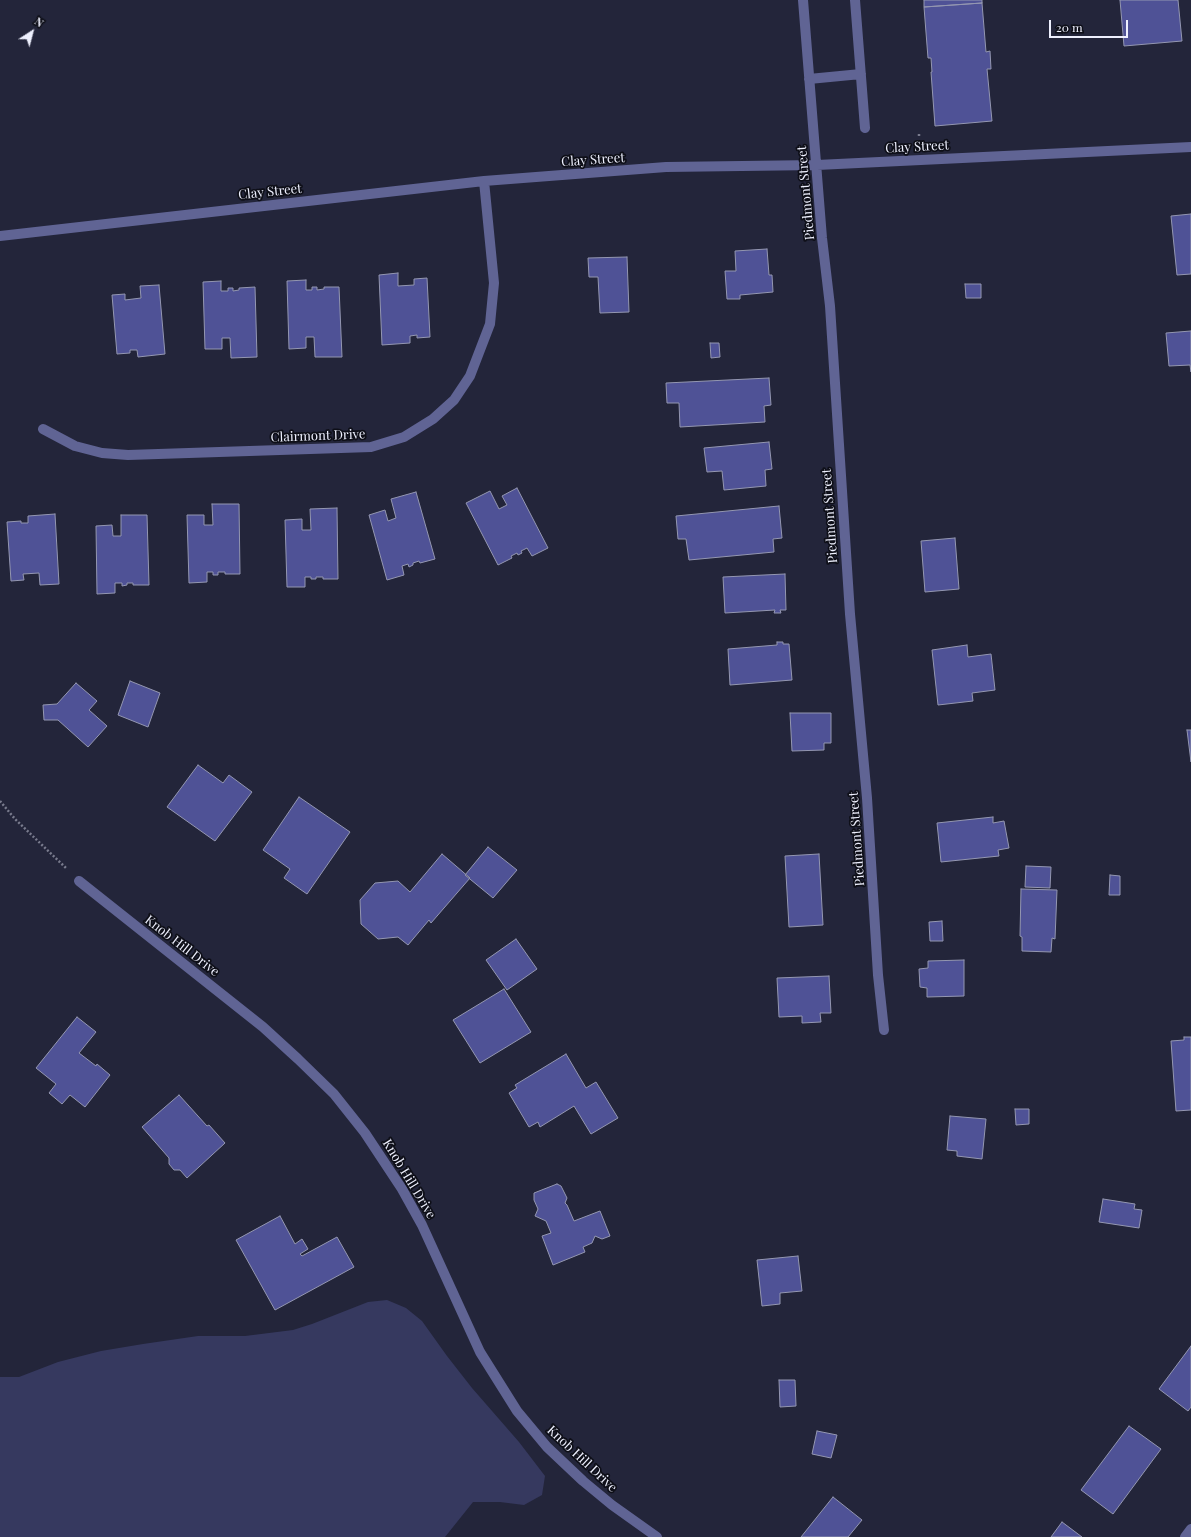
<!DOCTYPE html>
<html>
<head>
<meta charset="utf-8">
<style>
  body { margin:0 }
  #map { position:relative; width:1191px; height:1537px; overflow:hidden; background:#23253a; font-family:"Playfair Display",serif }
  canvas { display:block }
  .north { position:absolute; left:12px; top:12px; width:40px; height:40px; -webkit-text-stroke:3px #0e0f18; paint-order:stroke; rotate:36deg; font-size:11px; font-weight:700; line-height:16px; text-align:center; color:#eef0fe }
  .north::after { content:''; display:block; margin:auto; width:14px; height:18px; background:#eef0fe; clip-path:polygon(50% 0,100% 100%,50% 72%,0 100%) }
  .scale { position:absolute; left:1049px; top:20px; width:79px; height:18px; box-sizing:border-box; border:2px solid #eef0fe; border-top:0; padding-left:5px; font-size:12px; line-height:14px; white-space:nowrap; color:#eef0fe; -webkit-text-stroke:3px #0e0f18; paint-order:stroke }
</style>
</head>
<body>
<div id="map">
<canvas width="1191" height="1537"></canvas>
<div class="north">N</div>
<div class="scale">20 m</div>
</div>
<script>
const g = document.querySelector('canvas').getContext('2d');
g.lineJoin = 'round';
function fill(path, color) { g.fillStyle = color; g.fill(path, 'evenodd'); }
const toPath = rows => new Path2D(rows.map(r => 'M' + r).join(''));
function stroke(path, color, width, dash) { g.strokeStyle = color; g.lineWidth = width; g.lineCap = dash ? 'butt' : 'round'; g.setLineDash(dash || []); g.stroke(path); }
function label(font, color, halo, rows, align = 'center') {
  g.font = font + ' "Playfair Display",serif'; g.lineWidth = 3.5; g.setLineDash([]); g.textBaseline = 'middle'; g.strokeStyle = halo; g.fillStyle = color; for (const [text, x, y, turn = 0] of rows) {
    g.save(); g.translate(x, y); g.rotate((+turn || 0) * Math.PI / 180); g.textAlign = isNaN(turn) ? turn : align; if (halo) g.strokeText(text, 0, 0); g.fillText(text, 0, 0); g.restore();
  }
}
fill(toPath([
  [387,1300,406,1308,422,1321,447,1356,472,1388,519,1442,545,1476,542,1495,524,1505,500,1502,473,1502,445,1537,0,1537,0,1377,19,1377,58,1362,101,1351,143,1344,198,1336,245,1336,293,1330,312,1324,368,1302]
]), '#36395f');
const building = toPath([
  [924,0,982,0,982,3,924,7,924,0],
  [1120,0,1178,0,1182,41,1124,46,1120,0],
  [982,3,986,52,990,51,991,69,987,69,992,121,935,126,931,72,932,72,931,58,928,58,924,7,982,3],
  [1191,214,1191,274,1177,275,1171,216,1191,214],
  [767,249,769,275,772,275,773,292,740,295,740,299,727,299,725,271,736,271,735,251,767,249],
  [627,257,629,312,600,313,598,277,589,277,588,258,627,257],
  [398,273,398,286,414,285,414,279,427,278,430,337,417,338,417,335,410,336,410,343,382,345,379,275,398,273],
  [306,280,306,290,312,290,312,287,317,287,317,290,324,289,324,287,339,287,342,357,315,357,314,337,306,337,306,348,289,349,287,281,306,280],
  [221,281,221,291,228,291,228,288,233,288,233,291,239,290,239,288,255,287,257,357,231,358,230,338,222,338,222,349,205,349,203,282,221,281],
  [965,284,981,284,981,298,966,298,965,284],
  [159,285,165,354,138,357,137,350,130,350,130,353,117,354,112,295,125,294,125,300,141,298,140,286,159,285],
  [1191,331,1191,372,1190,365,1169,366,1166,333,1191,331],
  [710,343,719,343,720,357,711,358,710,343],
  [769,378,771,405,764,406,765,422,680,427,679,403,667,403,666,383,769,378],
  [769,442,772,469,765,470,766,486,724,490,722,471,707,472,704,448,769,442],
  [517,488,548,548,532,556,527,548,521,551,522,553,518,555,517,553,511,556,512,558,498,565,466,503,490,491,499,509,507,505,502,496,517,488],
  [416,492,435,559,420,563,419,561,413,563,413,565,409,567,408,564,402,566,404,575,387,580,369,515,385,510,388,521,396,518,391,499,416,492],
  [212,504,239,504,240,574,225,574,225,572,218,572,218,575,213,575,213,572,207,572,207,582,189,583,187,515,204,515,204,525,213,525,212,504],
  [779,506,782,538,773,539,774,552,689,560,686,539,678,539,676,516,779,506],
  [337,508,338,579,323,579,323,577,316,577,316,579,311,579,311,577,305,577,305,587,287,587,285,520,302,519,302,530,311,530,310,509,337,508],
  [55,514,59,584,40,585,39,573,23,574,24,580,11,581,7,522,21,521,21,523,28,523,28,516,55,514],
  [121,515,147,515,149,585,133,585,133,583,127,583,127,585,122,586,122,583,115,583,115,593,97,594,96,526,112,525,113,536,121,536,121,515],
  [955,538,959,589,925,592,921,541,955,538],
  [785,574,786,610,780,610,781,613,774,613,775,610,725,613,723,577,785,574],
  [777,642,783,642,783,644,789,644,792,680,730,685,728,649,777,645,777,642],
  [967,645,968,657,991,654,995,690,972,693,973,701,938,705,932,650,967,645],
  [130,681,160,693,148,727,118,715,130,681],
  [76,683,97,701,89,710,107,726,88,747,58,720,44,720,43,705,57,704,76,683],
  [790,713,831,713,831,743,824,743,824,750,792,751,790,713],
  [1187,730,1191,730,1191,762,1187,730],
  [198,765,223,783,229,775,252,792,215,841,167,807,198,765],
  [299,797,350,832,307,894,284,878,290,869,263,850,299,797],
  [993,817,993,823,1004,821,1009,848,998,850,999,856,941,862,937,823,993,817],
  [488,847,517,870,493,898,465,875,488,847],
  [442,854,470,878,431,923,429,920,408,945,398,937,378,939,361,924,360,900,375,883,398,881,410,892,442,854],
  [819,854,823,925,789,927,785,856,819,854],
  [1026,866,1051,867,1050,888,1025,887,1026,866],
  [1110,875,1120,876,1120,895,1109,895,1110,875],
  [1021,889,1057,890,1055,939,1052,938,1051,952,1022,951,1022,937,1020,936,1021,889],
  [942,921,943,941,930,941,929,922,942,921],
  [516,939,537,969,507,990,486,960,516,939],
  [964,960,964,996,927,997,927,988,920,987,919,969,928,968,928,961,964,960],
  [829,976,831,1013,820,1013,821,1022,802,1023,802,1016,779,1017,777,978,829,976],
  [504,989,531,1032,480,1063,453,1020,504,989],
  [77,1017,96,1032,79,1053,96,1066,97,1064,110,1075,85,1107,70,1095,62,1104,49,1093,56,1084,36,1068,77,1017],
  [1184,1037,1191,1037,1191,1110,1176,1111,1171,1041,1184,1040,1184,1037],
  [566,1054,586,1088,596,1082,618,1118,591,1134,574,1106,540,1127,538,1122,529,1127,509,1093,517,1088,515,1085,566,1054],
  [179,1095,207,1126,209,1125,225,1143,187,1178,180,1170,174,1170,169,1164,169,1158,142,1127,179,1095],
  [1015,1109,1029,1109,1029,1124,1016,1125,1015,1109],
  [950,1116,986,1119,982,1159,957,1156,957,1151,947,1150,950,1116],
  [557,1184,561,1186,567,1198,565,1203,567,1205,574,1221,600,1211,610,1236,602,1239,595,1236,592,1243,583,1247,585,1252,553,1265,542,1236,551,1233,546,1221,535,1216,538,1209,534,1200,534,1193,557,1184],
  [1103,1199,1135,1204,1134,1209,1142,1210,1139,1228,1099,1222,1103,1199],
  [280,1216,295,1244,302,1239,308,1249,300,1254,302,1256,337,1237,354,1267,275,1310,236,1240,280,1216],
  [798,1256,802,1291,780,1293,780,1304,762,1306,757,1260,798,1256],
  [1191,1346,1191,1407,1188,1411,1159,1389,1191,1346],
  [779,1380,795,1380,796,1406,780,1407,779,1380],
  [1129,1426,1161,1449,1113,1514,1081,1490,1129,1426],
  [817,1431,837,1435,831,1458,812,1454,817,1431],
  [833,1497,862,1520,848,1537,801,1537,833,1497],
  [1062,1522,1082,1537,1051,1537,1062,1522]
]);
fill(building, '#4f5296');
stroke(building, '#9497b1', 1);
stroke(toPath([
  [919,134,919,138],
  [0,801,15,819,67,869]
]), '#797b8d', 2.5, [2, 2]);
stroke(toPath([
  [803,0,822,238,830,306,850,614,867,798,878,975,884,1030],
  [855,0,865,128],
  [809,79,861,74],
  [0,236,484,181,666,167,817,165,1191,147],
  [43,429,75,446,102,453,128,455,371,447,404,437,433,419,454,400,470,376,490,324,494,283,484,181],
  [79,881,263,1027,298,1059,334,1094,365,1133,402,1189,422,1225,480,1352,517,1411,547,1447,583,1481,612,1505,657,1537],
  [1185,1537,1191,1529]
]), '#606494', 10);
label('13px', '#eef0fe', '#0e0f18', [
  ["Clay Street",917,147,-3],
  ["Clay Street",593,160,-4],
  ["Clay Street",270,192,-6],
  ["Piedmont Street",806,193,-95],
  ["Clairmont Drive",318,436,-2],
  ["Piedmont Street",830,516,-94],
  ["Piedmont Street",857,839,-94],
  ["Knob Hill Drive",182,946,38],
  ["Knob Hill Drive",409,1179,59],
  ["Knob Hill Drive",582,1459,43]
]);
</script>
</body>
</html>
